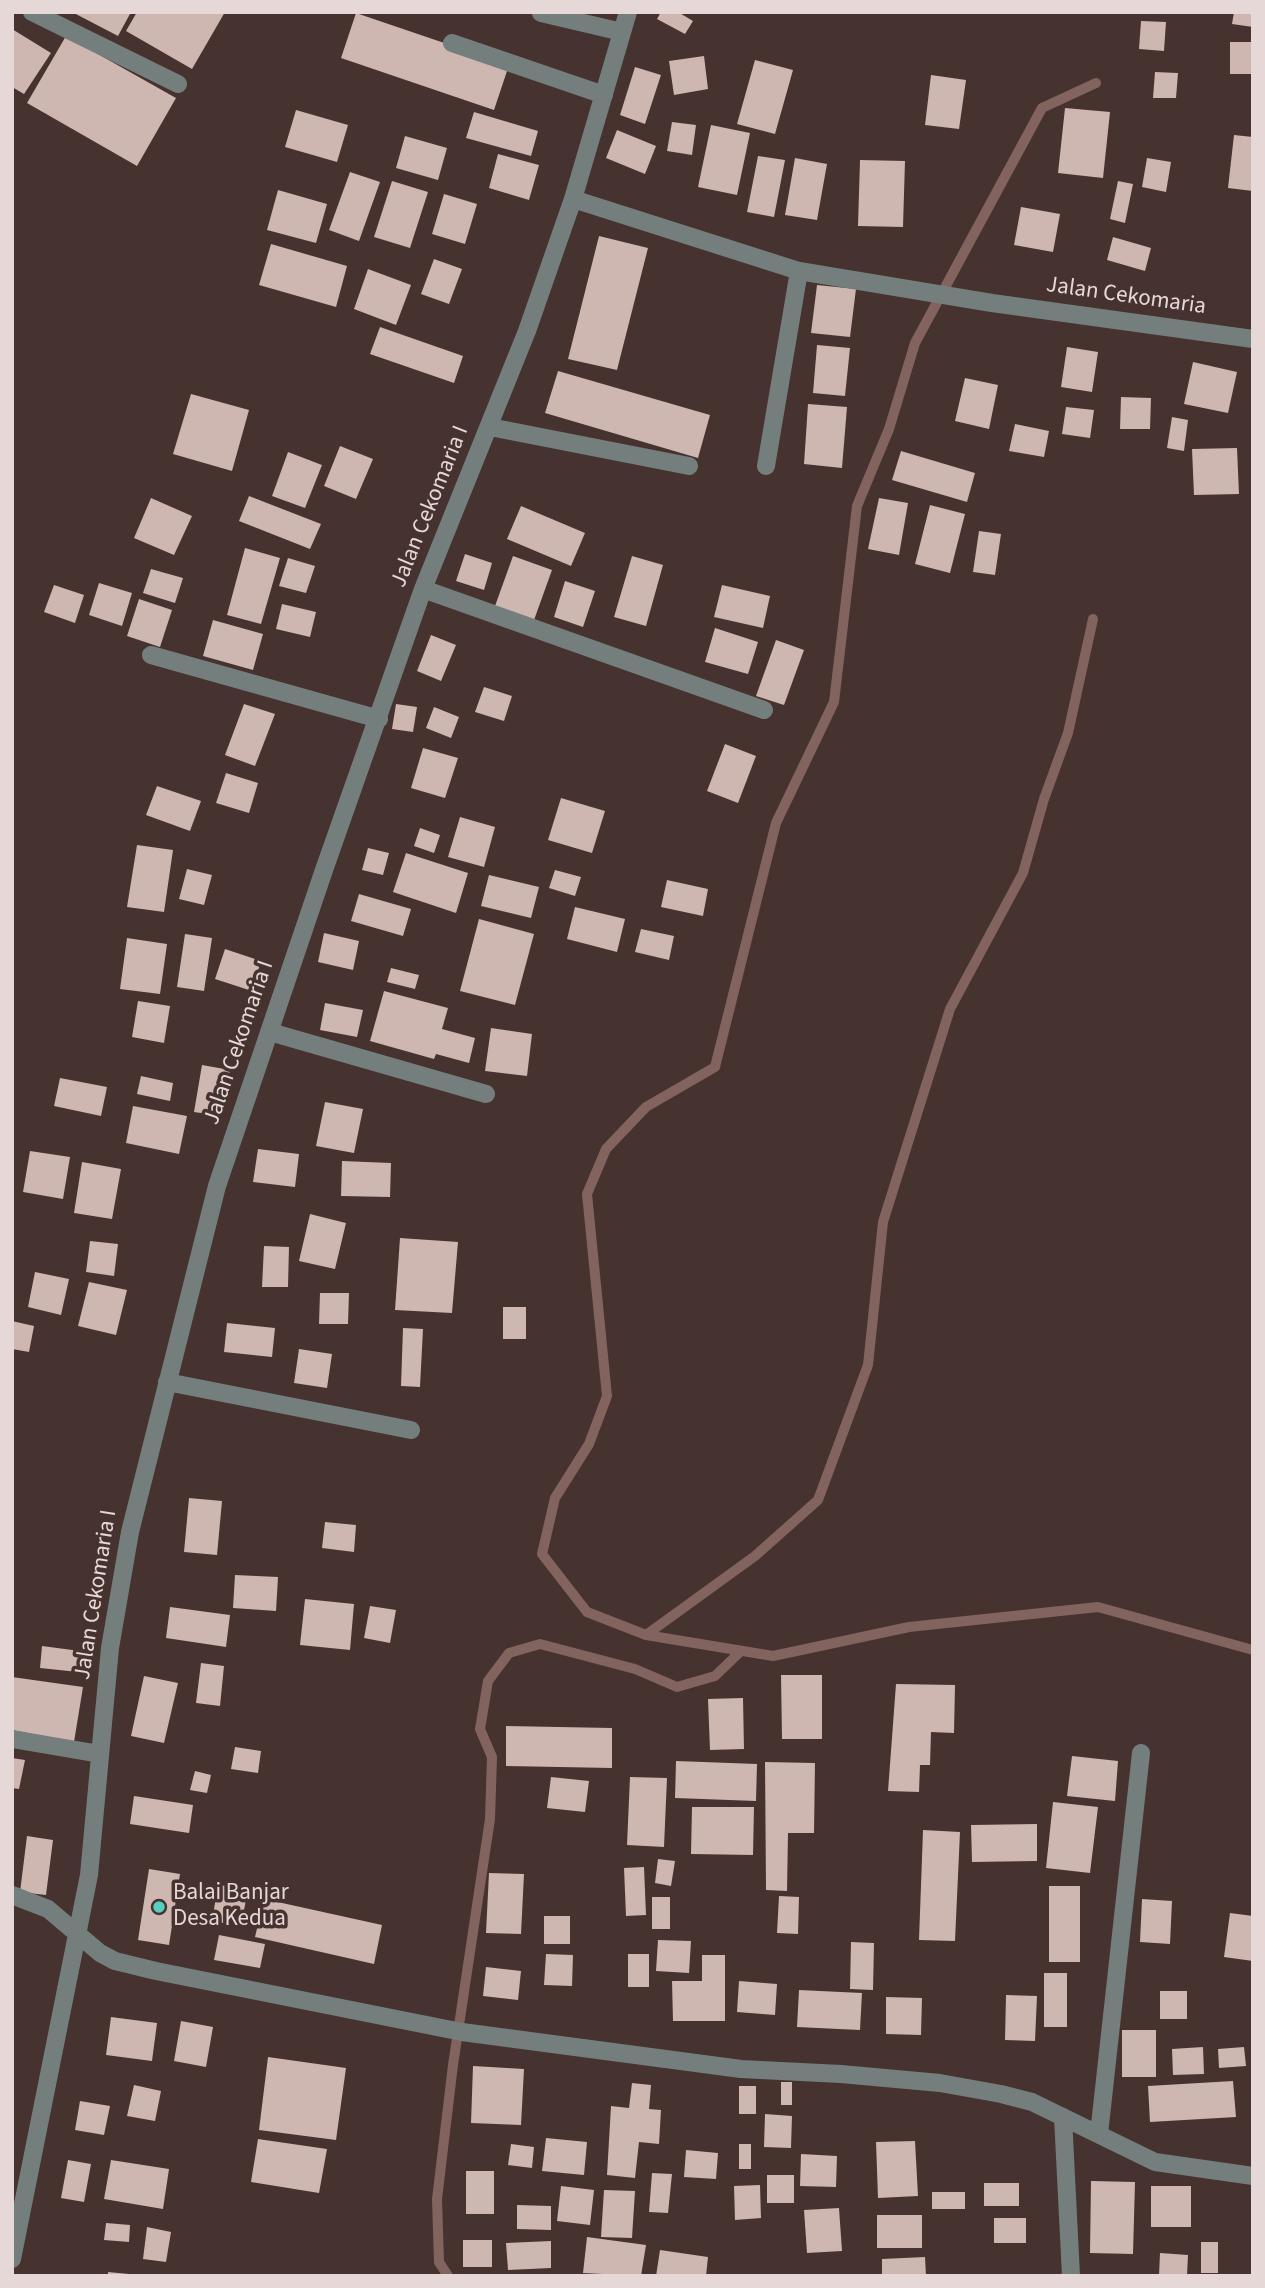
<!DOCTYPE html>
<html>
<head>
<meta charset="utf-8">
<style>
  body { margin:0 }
  #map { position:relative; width:1265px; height:2288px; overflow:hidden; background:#46322f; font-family:"Source Sans 3",sans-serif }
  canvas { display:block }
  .frame { position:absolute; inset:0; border:14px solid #e5d8d6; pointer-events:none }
</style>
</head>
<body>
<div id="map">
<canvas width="1265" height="2288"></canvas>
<div class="frame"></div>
</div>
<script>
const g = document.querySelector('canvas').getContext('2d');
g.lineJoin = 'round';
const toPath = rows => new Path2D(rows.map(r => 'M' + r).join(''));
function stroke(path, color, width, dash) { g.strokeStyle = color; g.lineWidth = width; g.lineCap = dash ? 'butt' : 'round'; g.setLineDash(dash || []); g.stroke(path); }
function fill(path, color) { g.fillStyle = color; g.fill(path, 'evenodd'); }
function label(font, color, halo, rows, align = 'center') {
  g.font = font + ' "Source Sans 3",sans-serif'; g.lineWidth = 7; g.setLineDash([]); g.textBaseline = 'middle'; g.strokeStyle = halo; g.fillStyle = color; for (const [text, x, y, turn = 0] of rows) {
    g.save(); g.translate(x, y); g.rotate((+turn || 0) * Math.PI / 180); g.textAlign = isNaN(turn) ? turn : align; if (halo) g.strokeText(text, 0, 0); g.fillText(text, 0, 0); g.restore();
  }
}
stroke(toPath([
  [1096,83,1042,108,915,343,889,429,857,506,834,702,776,823,715,1067,646,1107,606,1149,587,1194,607,1396,589,1444,555,1498,542,1554,587,1612,646,1635,773,1656,909,1627,1098,1607,1253,1650],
  [646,1635,755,1556,818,1500,868,1365,883,1222,950,1009,1023,873,1044,799,1068,733,1093,619],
  [448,2276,439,2262,437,2199,453,2065,490,1819,492,1757,480,1729,488,1681,509,1653,540,1644,635,1669,677,1687,715,1676,741,1651]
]), '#83635d', 10);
fill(toPath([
  [72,12,131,12,118,36],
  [137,12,225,12,192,69,126,31],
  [661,12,678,12,693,21,685,34,657,19],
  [1234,12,1253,12,1253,27,1232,24],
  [356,13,509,65,494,110,341,58],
  [1141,21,1166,22,1164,51,1139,49],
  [12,29,51,53,24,94,12,87],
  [66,36,176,98,137,166,27,103],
  [1230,42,1253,42,1253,74,1230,74],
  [704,56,708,89,674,95,669,61],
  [755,60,793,70,775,134,737,124],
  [635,67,661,75,645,124,620,115],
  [1155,72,1178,73,1176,98,1153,98],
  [931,75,966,80,959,129,925,125],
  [1065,108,1110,112,1103,178,1058,173],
  [296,110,348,125,337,162,285,147],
  [474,112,538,131,531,156,466,138],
  [672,122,696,125,692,155,667,151],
  [711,125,750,133,737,195,698,187],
  [617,130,656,146,645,174,606,158],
  [1234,135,1253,137,1253,191,1228,188],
  [405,136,447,148,438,180,396,168],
  [498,154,539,165,529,200,489,188],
  [758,156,785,160,774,217,747,212],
  [795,158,827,164,817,220,785,215],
  [1147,158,1171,162,1166,192,1142,187],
  [860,160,905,161,903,227,858,226],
  [350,172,380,182,359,241,329,230],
  [392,181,428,192,410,248,374,237],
  [1118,181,1133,184,1125,223,1110,219],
  [278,190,327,204,316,243,267,230],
  [444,194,477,204,465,244,432,234],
  [1021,207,1060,214,1053,252,1014,245],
  [599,236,648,248,617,370,568,359],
  [1113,237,1151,248,1145,271,1107,260],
  [271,244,347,266,336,307,259,285],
  [434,259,462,269,449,304,421,294],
  [368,269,411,285,396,325,354,309],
  [817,285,856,289,850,337,811,333],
  [380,327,463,356,454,383,370,354],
  [817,345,850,348,845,396,813,393],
  [1067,347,1098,352,1092,392,1061,387],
  [1193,362,1237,372,1228,413,1184,404],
  [558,371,710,415,698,458,545,413],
  [965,378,998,385,989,429,955,421],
  [191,394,249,410,232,471,173,454],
  [1121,397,1151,398,1150,429,1120,429],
  [808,404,847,407,842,468,804,464],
  [1066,407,1094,410,1090,438,1062,434],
  [1172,417,1188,420,1184,451,1167,448],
  [1015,424,1049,431,1044,457,1009,451],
  [340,446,373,459,356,499,324,486],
  [1237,448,1239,494,1194,495,1192,449],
  [901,451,975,473,967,502,892,480],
  [288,452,322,465,305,508,272,496],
  [249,496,321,524,310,549,239,521],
  [151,498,192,516,174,555,134,538],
  [879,498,908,503,899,555,868,549],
  [930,505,965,514,950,573,915,564],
  [521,506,585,533,571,566,507,539],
  [979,531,1001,534,995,575,973,572],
  [245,548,280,558,261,624,227,615],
  [465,554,492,563,484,590,456,581],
  [513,556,552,570,534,620,495,606],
  [632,556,663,565,646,626,614,617],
  [288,558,315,566,306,593,279,586],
  [151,569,183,578,175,603,143,593],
  [565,581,595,591,583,627,554,617],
  [99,583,132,593,122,626,89,615],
  [54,585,84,595,75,623,44,612],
  [722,585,770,596,763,628,714,617],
  [139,599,172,610,160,647,127,636],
  [282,604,316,612,310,637,276,629],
  [213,620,263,634,253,670,203,656],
  [715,628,758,642,748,674,705,662],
  [431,635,456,645,441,681,417,671],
  [776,640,804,650,784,705,756,696],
  [484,687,512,696,504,721,475,712],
  [244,704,275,714,255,766,225,755],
  [396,704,417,707,413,732,392,729],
  [434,707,459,717,451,738,426,728],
  [725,744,756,756,738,803,707,791],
  [423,748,458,758,445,798,411,788],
  [226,773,258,783,249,813,216,803],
  [157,786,201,801,190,831,146,815],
  [561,798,605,811,592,853,548,840],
  [460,817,495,827,484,867,448,857],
  [420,828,440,835,434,853,414,846],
  [137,845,173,850,164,912,127,907],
  [368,848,389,853,383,875,362,870],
  [406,853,468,873,456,913,393,892],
  [187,869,212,875,204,905,179,899],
  [555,870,581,877,575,896,549,888],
  [489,875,539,887,531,918,481,906],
  [667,880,708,889,703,916,661,907],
  [359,894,411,909,403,936,351,921],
  [575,907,625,919,617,952,567,939],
  [479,919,534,934,515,1005,460,991],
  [641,929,674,936,669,960,635,952],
  [324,933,359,941,353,970,318,962],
  [185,934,212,938,204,991,177,987],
  [127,938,167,944,160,994,120,989],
  [225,949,261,961,252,991,215,979],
  [391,968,419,975,415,989,387,982],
  [384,991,448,1008,442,1029,475,1038,469,1063,436,1054,434,1059,370,1041],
  [138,1001,170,1006,164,1043,132,1037],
  [325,1003,363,1010,357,1037,320,1030],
  [491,1028,532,1034,527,1076,485,1071],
  [202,1065,230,1070,221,1116,194,1112],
  [141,1076,173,1083,170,1101,137,1094],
  [60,1078,107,1087,101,1116,54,1106],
  [325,1102,363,1109,354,1153,316,1146],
  [133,1106,187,1116,179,1154,126,1143],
  [258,1149,299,1154,295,1187,253,1182],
  [30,1151,70,1157,63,1199,23,1192],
  [342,1161,391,1163,390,1197,341,1196],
  [82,1162,121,1169,112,1219,74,1213],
  [310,1214,346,1223,335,1269,299,1261],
  [400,1238,458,1242,452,1313,395,1310],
  [90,1241,118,1244,114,1276,86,1272],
  [264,1246,289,1247,288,1287,262,1287],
  [35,1272,69,1279,61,1315,28,1307],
  [89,1282,127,1290,116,1335,78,1326],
  [320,1293,349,1293,348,1324,319,1324],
  [503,1307,526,1307,526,1339,503,1339],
  [12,1321,34,1326,29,1352,12,1349],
  [227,1323,275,1328,272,1357,224,1352],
  [403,1328,423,1329,420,1387,401,1386],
  [299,1349,332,1354,327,1388,294,1383],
  [189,1498,222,1501,217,1555,184,1552],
  [325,1522,356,1525,354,1552,322,1548],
  [235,1575,278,1577,276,1611,233,1608],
  [305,1599,354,1604,350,1650,300,1645],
  [370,1606,396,1610,390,1643,364,1638],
  [170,1607,230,1615,226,1647,166,1638],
  [42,1646,80,1651,78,1672,40,1668],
  [201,1663,224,1666,220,1706,196,1703],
  [781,1675,822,1675,822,1739,782,1739],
  [144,1676,178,1683,164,1743,131,1736],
  [12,1677,83,1687,74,1742,12,1730],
  [896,1684,955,1685,954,1733,931,1732,930,1765,920,1765,919,1792,888,1791],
  [743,1698,744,1749,710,1750,708,1699],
  [506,1726,612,1728,612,1768,506,1766],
  [235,1747,261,1751,258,1773,231,1769],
  [1072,1756,1118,1761,1115,1801,1067,1796],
  [12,1758,25,1760,19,1789,12,1788],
  [676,1761,757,1764,756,1801,675,1798],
  [765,1762,815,1763,814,1833,788,1833,787,1891,766,1890],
  [195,1771,211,1775,207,1793,190,1790],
  [551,1777,589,1781,585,1812,547,1808],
  [630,1777,667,1778,664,1847,627,1845],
  [134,1796,193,1805,189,1833,130,1824],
  [1053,1802,1098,1807,1090,1873,1046,1868],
  [692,1807,754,1807,753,1855,691,1854],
  [1037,1824,1037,1861,972,1862,971,1825],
  [923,1830,960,1832,955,1941,919,1940],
  [27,1836,53,1840,46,1895,20,1892],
  [658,1859,675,1861,671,1886,655,1883],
  [644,1867,646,1915,626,1916,624,1868],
  [149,1869,180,1874,169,1945,138,1940],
  [489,1873,524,1874,521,1934,486,1933],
  [218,1885,248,1889,241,1926,212,1921],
  [1049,1886,1080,1886,1080,1962,1049,1962],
  [779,1896,799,1897,798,1934,777,1933],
  [652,1897,670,1897,670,1929,652,1929],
  [264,1899,382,1925,374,1964,255,1937],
  [1142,1899,1172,1901,1170,1944,1140,1942],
  [1230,1913,1253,1916,1253,1961,1224,1957],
  [544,1916,570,1916,570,1944,544,1944],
  [219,1935,265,1944,260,1968,214,1960],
  [658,1940,691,1941,689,1973,656,1971],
  [851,1942,874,1943,873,1990,850,1989],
  [546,1954,573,1955,572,1986,544,1985],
  [628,1954,649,1954,649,1987,628,1987],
  [702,1955,725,1955,725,2021,673,2021,672,1981,702,1981],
  [486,1967,521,1971,518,2000,483,1996],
  [1044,1973,1067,1973,1067,2027,1044,2027],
  [739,1981,777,1984,775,2015,737,2012],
  [799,1990,862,1993,860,2030,797,2027],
  [1160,1991,1187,1991,1187,2019,1160,2019],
  [1006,1995,1037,1996,1035,2041,1005,2040],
  [886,1997,922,1998,921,2035,886,2034],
  [111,2017,157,2023,152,2061,106,2055],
  [181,2021,213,2027,206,2067,174,2061],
  [1122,2030,1156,2030,1156,2077,1122,2077],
  [1203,2047,1204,2074,1173,2075,1172,2049],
  [1244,2047,1246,2066,1219,2068,1218,2049],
  [268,2057,346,2068,336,2140,259,2130],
  [473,2066,524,2069,521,2125,471,2123],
  [1233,2081,1236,2117,1150,2122,1148,2086],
  [781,2082,792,2082,792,2105,781,2105],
  [632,2083,651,2085,649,2109,661,2110,659,2144,639,2142,635,2178,607,2175,611,2106,629,2108],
  [134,2085,161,2091,155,2121,127,2116],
  [739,2086,756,2086,756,2114,739,2114],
  [80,2101,110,2106,104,2135,75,2130],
  [765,2114,792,2116,791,2148,764,2147],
  [546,2138,587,2142,584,2175,542,2171],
  [258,2139,327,2149,319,2193,251,2182],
  [915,2141,918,2196,878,2198,876,2142],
  [511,2144,534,2147,532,2168,508,2165],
  [739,2144,751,2144,751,2169,739,2169],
  [686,2150,718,2153,716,2179,684,2177],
  [801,2154,837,2156,836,2187,800,2186],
  [68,2160,91,2164,84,2202,61,2198],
  [111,2160,169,2169,163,2209,104,2199],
  [466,2171,494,2171,494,2214,466,2214],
  [652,2173,672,2174,668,2213,649,2212],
  [767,2175,794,2175,794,2203,767,2203],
  [1091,2181,1135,2182,1133,2254,1090,2253],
  [984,2183,1019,2183,1019,2206,984,2206],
  [760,2185,761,2218,735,2220,734,2186],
  [561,2186,594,2190,590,2225,557,2221],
  [1151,2186,1191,2186,1191,2227,1151,2227],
  [604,2190,635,2191,632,2238,601,2237],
  [932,2192,965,2192,965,2209,932,2209],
  [517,2205,551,2206,551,2230,517,2229],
  [839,2208,842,2251,807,2253,804,2210],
  [877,2215,922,2215,922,2248,877,2248],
  [994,2218,1026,2218,1026,2243,994,2243],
  [106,2223,130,2225,129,2242,104,2240],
  [147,2227,171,2232,166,2262,143,2259],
  [587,2237,646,2245,641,2276,583,2273],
  [463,2240,492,2240,492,2267,463,2267],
  [551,2241,551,2268,508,2270,506,2243],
  [1201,2242,1218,2242,1218,2273,1201,2273],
  [660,2250,708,2257,706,2276,656,2276],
  [1160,2253,1188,2255,1187,2276,1159,2276],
  [925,2257,926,2276,882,2276,882,2259],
  [108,2272,129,2274,129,2276,108,2276]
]), '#ceb6b1');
stroke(toPath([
  [32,12,178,84],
  [541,13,622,32],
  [452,43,604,95],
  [573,199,799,271,992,303,1253,339],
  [490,427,689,466],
  [766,466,799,271],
  [423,589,764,710],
  [151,655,379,719],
  [270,1032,486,1094],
  [167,1382,411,1430],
  [12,1739,100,1754],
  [12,1895,48,1909,100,1953,115,1961,156,1971,462,2032,741,2069,841,2074,940,2083,1001,2094,1032,2102,1155,2162,1253,2176],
  [1063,2117,1071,2276],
  [1099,2134,1141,1753],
  [12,2259,89,1875,110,1648,130,1532,217,1186,324,870,423,589,527,331,573,199,628,12]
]), '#747f7d', 18);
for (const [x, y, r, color] of [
  [159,1907,7,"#57cec1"]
]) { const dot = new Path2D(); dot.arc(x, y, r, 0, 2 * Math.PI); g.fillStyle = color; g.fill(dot); stroke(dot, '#46322f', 2.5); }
label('23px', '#e5d8d6', '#46322f', [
  ["Jalan Cekomaria",1126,297,8],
  ["Jalan Cekomaria I",431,507,-68],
  ["Jalan Cekomaria I",240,1043,-71],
  ["Jalan Cekomaria I",97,1595,-81]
]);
label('23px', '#e5d8d6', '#46322f', [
  ["Balai Banjar",173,1894],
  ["Desa Kedua",173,1920]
], 'left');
</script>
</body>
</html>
